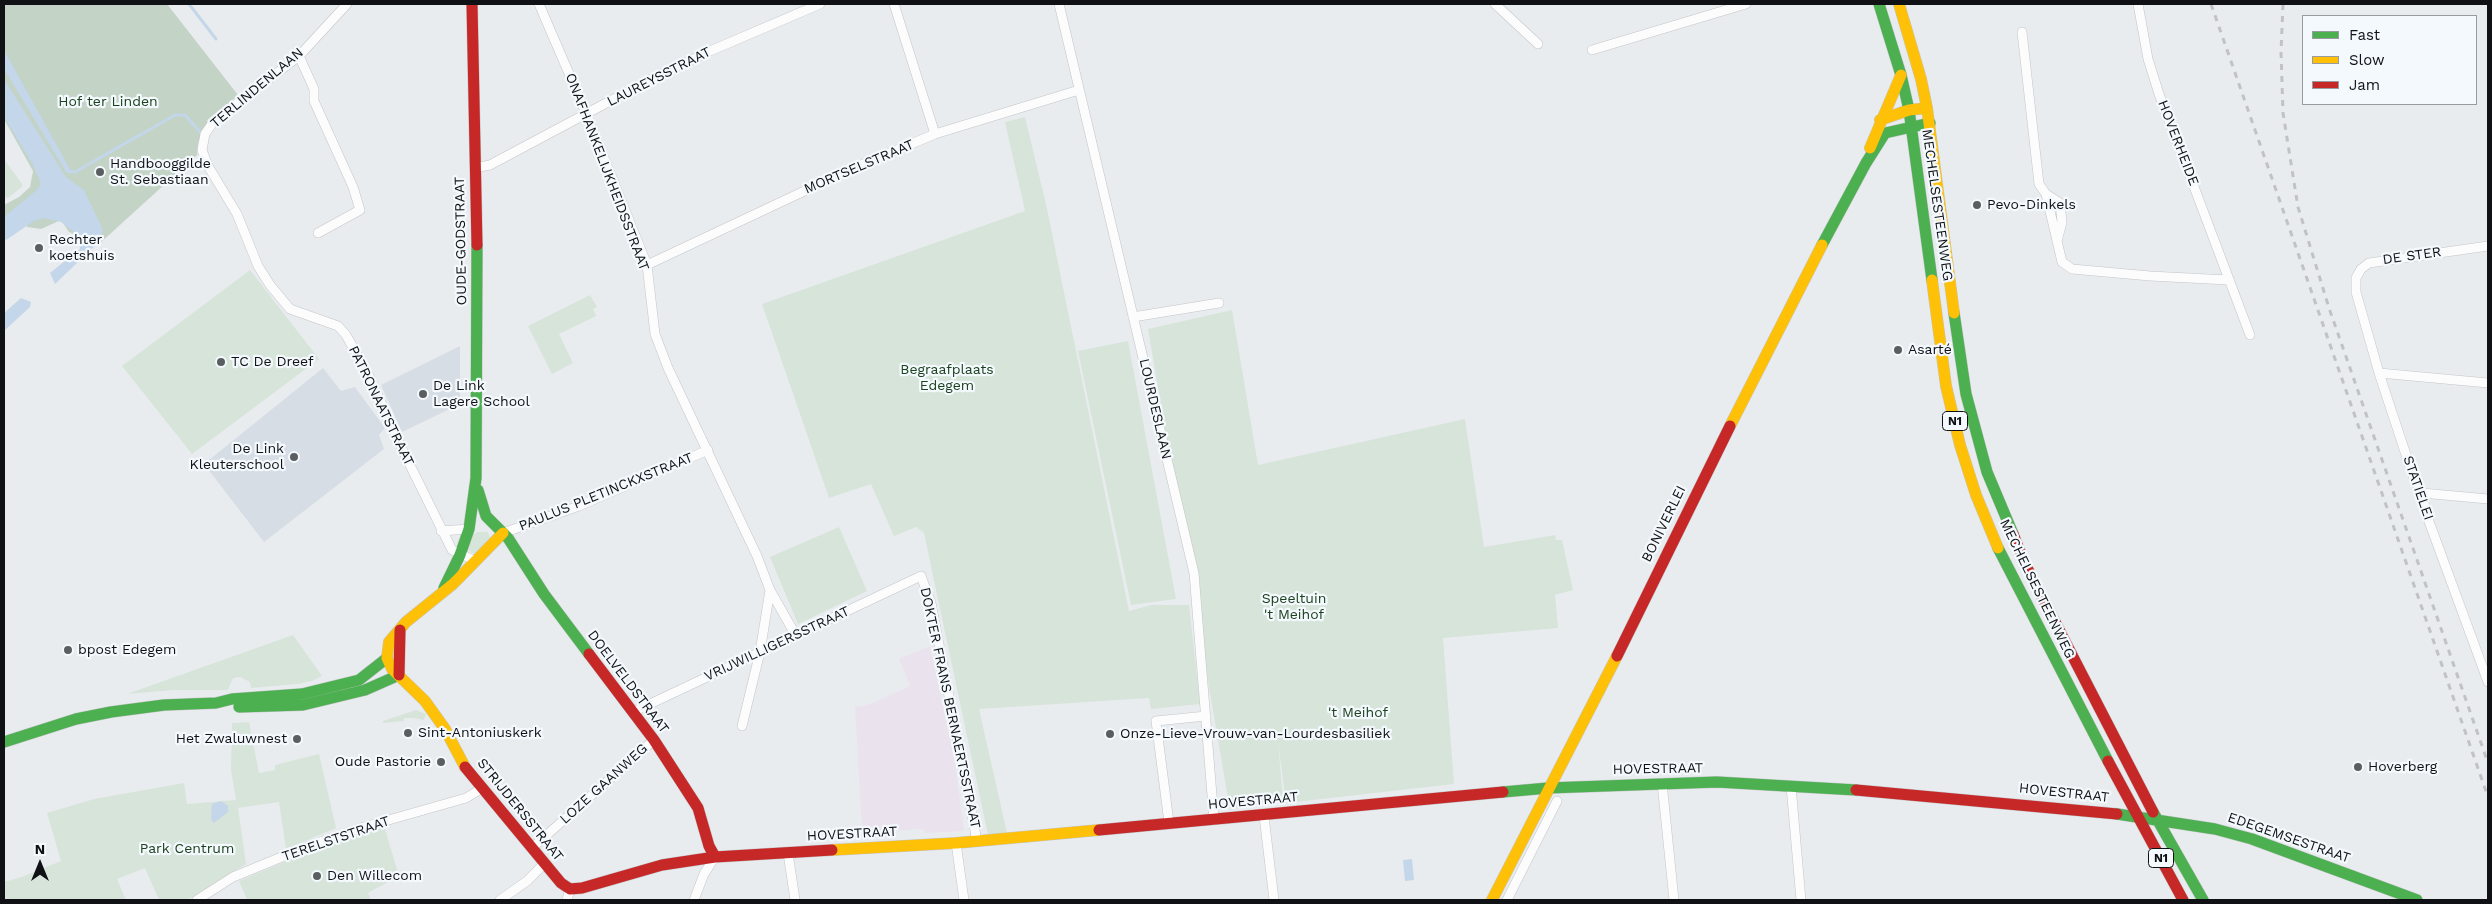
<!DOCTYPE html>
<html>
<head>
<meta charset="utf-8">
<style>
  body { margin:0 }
  #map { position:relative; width:2492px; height:904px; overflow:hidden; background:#e9ecef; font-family:"Work Sans",sans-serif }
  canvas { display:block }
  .frame { position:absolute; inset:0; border:5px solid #0f1114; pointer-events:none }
  .legend { position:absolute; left:2302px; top:15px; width:175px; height:90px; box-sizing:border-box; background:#f4f9fe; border:1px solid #989ca0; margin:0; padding:6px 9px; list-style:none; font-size:15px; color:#0f1114 }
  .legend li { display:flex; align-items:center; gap:10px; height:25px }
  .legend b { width:25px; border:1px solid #989ca0 }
  .north { position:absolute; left:15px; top:839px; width:50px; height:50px; -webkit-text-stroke:4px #f4f9fe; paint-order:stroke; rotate:0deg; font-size:14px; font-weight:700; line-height:20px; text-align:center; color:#0f1114 }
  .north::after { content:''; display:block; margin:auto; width:18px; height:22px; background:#0f1114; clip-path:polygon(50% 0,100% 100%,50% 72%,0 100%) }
</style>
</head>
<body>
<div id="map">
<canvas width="2492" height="904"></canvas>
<div class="frame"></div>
<ul class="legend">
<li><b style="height:6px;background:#4caf50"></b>Fast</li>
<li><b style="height:6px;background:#ffc107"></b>Slow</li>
<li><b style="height:6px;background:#c62828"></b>Jam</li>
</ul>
<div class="north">N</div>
</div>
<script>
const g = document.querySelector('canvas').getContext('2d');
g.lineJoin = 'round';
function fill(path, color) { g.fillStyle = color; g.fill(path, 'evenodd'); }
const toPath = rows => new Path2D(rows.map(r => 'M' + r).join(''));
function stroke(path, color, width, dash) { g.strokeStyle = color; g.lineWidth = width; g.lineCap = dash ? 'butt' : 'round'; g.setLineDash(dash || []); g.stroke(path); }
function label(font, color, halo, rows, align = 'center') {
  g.font = font + ' "Work Sans",sans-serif'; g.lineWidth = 4.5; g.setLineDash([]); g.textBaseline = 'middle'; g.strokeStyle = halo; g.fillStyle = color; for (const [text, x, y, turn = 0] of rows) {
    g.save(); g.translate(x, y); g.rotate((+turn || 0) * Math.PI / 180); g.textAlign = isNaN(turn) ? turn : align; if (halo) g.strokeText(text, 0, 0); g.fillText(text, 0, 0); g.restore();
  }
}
fill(toPath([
  [930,646,955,763,964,831,925,833,924,829,862,832,855,707,868,705,910,686,899,659]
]), '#eae3ee');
fill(toPath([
  [460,346,460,404,402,432,381,385],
  [323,368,341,391,355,387,385,428,379,435,384,449,264,542,204,464]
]), '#d6dde5');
fill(toPath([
  [1025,117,1046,204,1129,611,1151,605,1189,605,1200,704,1151,709,1149,698,979,709,1007,833,988,835,924,533,916,527,894,536,871,484,829,498,762,304,1025,211,1005,122],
  [4,159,22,184,22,187,8,198,4,197],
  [250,270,319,359,192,454,122,366],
  [590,295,597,307,593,309,596,316,559,334,573,363,552,374,528,326],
  [1232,310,1258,465,1465,419,1484,547,1555,535,1556,540,1562,540,1573,590,1555,595,1558,628,1443,638,1454,784,1286,803,1278,742,1283,800,1230,810,1148,329],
  [1128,341,1176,599,1131,605,1078,351],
  [839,527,867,591,798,624,770,557],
  [478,532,488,532,490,538,475,553,472,553,469,550,470,543,472,535],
  [293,635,322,676,312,681,297,684,251,688,250,682,240,677,233,678,228,690,174,690,127,694],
  [416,710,426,714,424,720,414,718,404,718,404,721,383,723,383,721],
  [249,722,259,773,275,770,275,765,319,754,336,828,286,849,279,802,238,808,246,864,188,900,159,900,145,868,117,879,126,900,4,900,4,882,22,877,61,861,47,813,94,799,184,783,187,804,236,800,231,770,232,723],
  [384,826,399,876,368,893,371,900,247,900,239,881,337,840]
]), '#d7e4da');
fill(toPath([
  [4,4,167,4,238,95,208,121,198,143,197,155,99,244,69,232,61,220,41,229,27,227,24,208,4,221,4,205,19,197,30,187,33,171,4,119]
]), '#c3d3c5');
fill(toPath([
  [4,50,71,171,70,174,66,172,4,69],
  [4,79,66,177,84,190,103,230,99,242,55,284,50,273,80,249,79,238,74,232,61,222,44,218,34,221,6,240,4,238,4,217,38,189,41,184,33,165,4,117],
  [21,298,31,302,30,307,4,331,4,313],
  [221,801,228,806,228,812,214,823,211,820,212,804],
  [1412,859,1414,880,1405,881,1403,860]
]), '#c4d6e9');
stroke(toPath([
  [189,4,216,39],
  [69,171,75,172,175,115,185,115,200,132]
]), '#c4d6e9', 3);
const street = toPath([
  [347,4,299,56,214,121,205,134,202,150,208,166,237,214,258,266,270,285,290,309,338,326,346,335,369,376,404,453,452,550,476,561],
  [539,4,586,113,647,265,655,334,668,368,757,556,770,590,795,634],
  [894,4,935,134],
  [1059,4,1194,573,1214,820],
  [1495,4,1538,44],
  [2138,4,2148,59,2159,94,2250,335],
  [2022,32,2039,184,2046,194,2062,262,2072,269,2150,276,2228,280],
  [1592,50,1746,4],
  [299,56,314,89,314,101,353,187,360,210,318,233],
  [474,168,490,165,655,77,710,51,820,4],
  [2046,194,2060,203,2062,222,2057,241],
  [2488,246,2369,263,2361,269,2356,278,2356,292,2379,373,2414,479,2422,493,2427,516,2488,682],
  [647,265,847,171,935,134,1079,90],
  [1133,317,1219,303],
  [2379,373,2488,383],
  [2422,493,2488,499],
  [441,531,469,529],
  [503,533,579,506,708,450],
  [633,712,921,576,931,603,977,841],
  [742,726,760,652,770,590],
  [1662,783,1674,900],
  [1791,786,1801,900],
  [1264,816,1274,900],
  [1169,823,1156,721,1206,716],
  [956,843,964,900],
  [532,848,654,740],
  [788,853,795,900],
  [197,900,233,877,311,845,364,827,466,798,481,789],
  [500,900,527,881,544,864],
  [567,900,570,889],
  [694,900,704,874,715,857],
  [1507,900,1557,801]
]);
const fast = toPath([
  [1879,4,1901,75,1909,110,1932,280],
  [1822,245,1866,163,1885,133,1930,123],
  [1954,313,1966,394,1987,472,2013,534],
  [478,490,486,516,508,538,544,594,589,654],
  [1998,548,2108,761],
  [444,588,460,555,469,529,476,478,477,245],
  [239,707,303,705,365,690,399,675],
  [4,742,76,719,111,712,164,705,216,703,232,699,302,694,359,680,387,658],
  [1503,792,1548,788,1717,782,1856,790],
  [2153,812,2203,900],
  [2117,814,2215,829,2252,839,2417,900]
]);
const slow = toPath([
  [1899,4,1921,79,1927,108,1954,313],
  [1880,120,1909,110,1927,108],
  [1870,148,1901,75],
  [1932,280,1946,386,1960,445,1976,495,1998,548],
  [1730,426,1822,245],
  [465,767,445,729,425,701,392,669,387,658,389,642,406,622,453,584,503,533],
  [832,850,956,843,1099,830],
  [1492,900,1617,656]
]);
const jam = toPath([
  [472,4,477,245],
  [2013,534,2024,562,2153,812],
  [589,654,654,740,698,808,709,846,715,857],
  [1617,656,1730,426],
  [399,675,400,630],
  [2108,761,2183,900],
  [465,767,561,883,570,889,582,888,662,865,715,857,832,850],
  [1856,790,2117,814],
  [1099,830,1503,792]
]);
stroke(street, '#c3c5c7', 10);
stroke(fast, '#c3c5c7', 12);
stroke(slow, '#c3c5c7', 12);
stroke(jam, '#c3c5c7', 12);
stroke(street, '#fcfcfd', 9);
stroke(fast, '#4caf50', 11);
stroke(slow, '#ffc107', 11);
stroke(jam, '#c62828', 11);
stroke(toPath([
  [2211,4,2488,797],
  [2283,4,2281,52,2283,113,2298,207,2329,308,2488,763]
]), '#c1c2c3', 3, [6, 6]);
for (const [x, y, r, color] of [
  [100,172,5,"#5b5e61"],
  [1977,205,5,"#5b5e61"],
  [39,248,5,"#5b5e61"],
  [1898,350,5,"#5b5e61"],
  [221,362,5,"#5b5e61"],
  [423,394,5,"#5b5e61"],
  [294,457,5,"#5b5e61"],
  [68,650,5,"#5b5e61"],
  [408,733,5,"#5b5e61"],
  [1110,734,5,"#5b5e61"],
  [297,739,5,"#5b5e61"],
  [441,762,5,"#5b5e61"],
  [2358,767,5,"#5b5e61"],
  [317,876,5,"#5b5e61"]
]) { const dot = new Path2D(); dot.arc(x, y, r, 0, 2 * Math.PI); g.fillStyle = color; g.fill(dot); stroke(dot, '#f4f9fe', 2); }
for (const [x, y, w] of [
  [1955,421,25],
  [2161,858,25]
]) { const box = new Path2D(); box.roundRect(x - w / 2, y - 9.5, w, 19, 4); g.fillStyle = '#f4f9fe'; g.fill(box); stroke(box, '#0f1114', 1); }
label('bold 12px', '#0f1114', null, [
  ["N1",1955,421],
  ["N1",2161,858]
]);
label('14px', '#0f1114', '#f4f9fe', [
  ["LAUREYSSTRAAT",659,77,-27],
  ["TERLINDENLAAN",257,88,-40],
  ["HOVERHEIDE",2178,143,69],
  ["MORTSELSTRAAT",859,167,-23],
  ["ONAFHANKELIJKHEIDSSTRAAT",607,172,69],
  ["MECHELSESTEENWEG",1937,205,82],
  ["OUDE-GODSTRAAT",461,241,-91],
  ["DE STER",2412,256,-8],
  ["PATRONAATSTRAAT",381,406,64],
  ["LOURDESLAAN",1155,409,77],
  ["STATIELEI",2418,488,71],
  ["PAULUS PLETINCKXSTRAAT",606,492,-22],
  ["BONIVERLEI",1664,524,-64],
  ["MECHELSESTEENWEG",2037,589,64],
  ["VRIJWILLIGERSSTRAAT",777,644,-25],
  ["DOELVELDSTRAAT",628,682,53],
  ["DOKTER FRANS BERNAERTSSTRAAT",950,708,78],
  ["HOVESTRAAT",1658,769,-1],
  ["LOZE GAANWEG",604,784,-42],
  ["HOVESTRAAT",2064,793,6],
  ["HOVESTRAAT",1253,801,-5],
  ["STRIJDERSSTRAAT",520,810,51],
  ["HOVESTRAAT",852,834,-3],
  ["EDEGEMSESTRAAT",2289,838,19],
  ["TERELSTSTRAAT",336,839,-19]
]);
label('14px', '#1c421d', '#f4f9fe', [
  ["Hof ter Linden",108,102],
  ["Begraafplaats",947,370],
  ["Edegem",947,386],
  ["Speeltuin",1294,599],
  ["'t Meihof",1294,615],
  ["'t Meihof",1358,713],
  ["Park Centrum",187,849]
]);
label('14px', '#0f1114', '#f4f9fe', [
  ["Handbooggilde",110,164],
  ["St. Sebastiaan",110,180],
  ["Pevo-Dinkels",1987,205],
  ["Rechter",49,240],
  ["koetshuis",49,256],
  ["Asarté",1908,350],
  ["TC De Dreef",231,362],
  ["De Link",433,386],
  ["Lagere School",433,402],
  ["De Link",284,449,"right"],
  ["Kleuterschool",284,465,"right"],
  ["bpost Edegem",78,650],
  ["Sint-Antoniuskerk",418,733],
  ["Onze-Lieve-Vrouw-van-Lourdesbasiliek",1120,734],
  ["Het Zwaluwnest",287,739,"right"],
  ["Oude Pastorie",431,762,"right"],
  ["Hoverberg",2368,767],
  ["Den Willecom",327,876]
], 'left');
</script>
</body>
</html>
